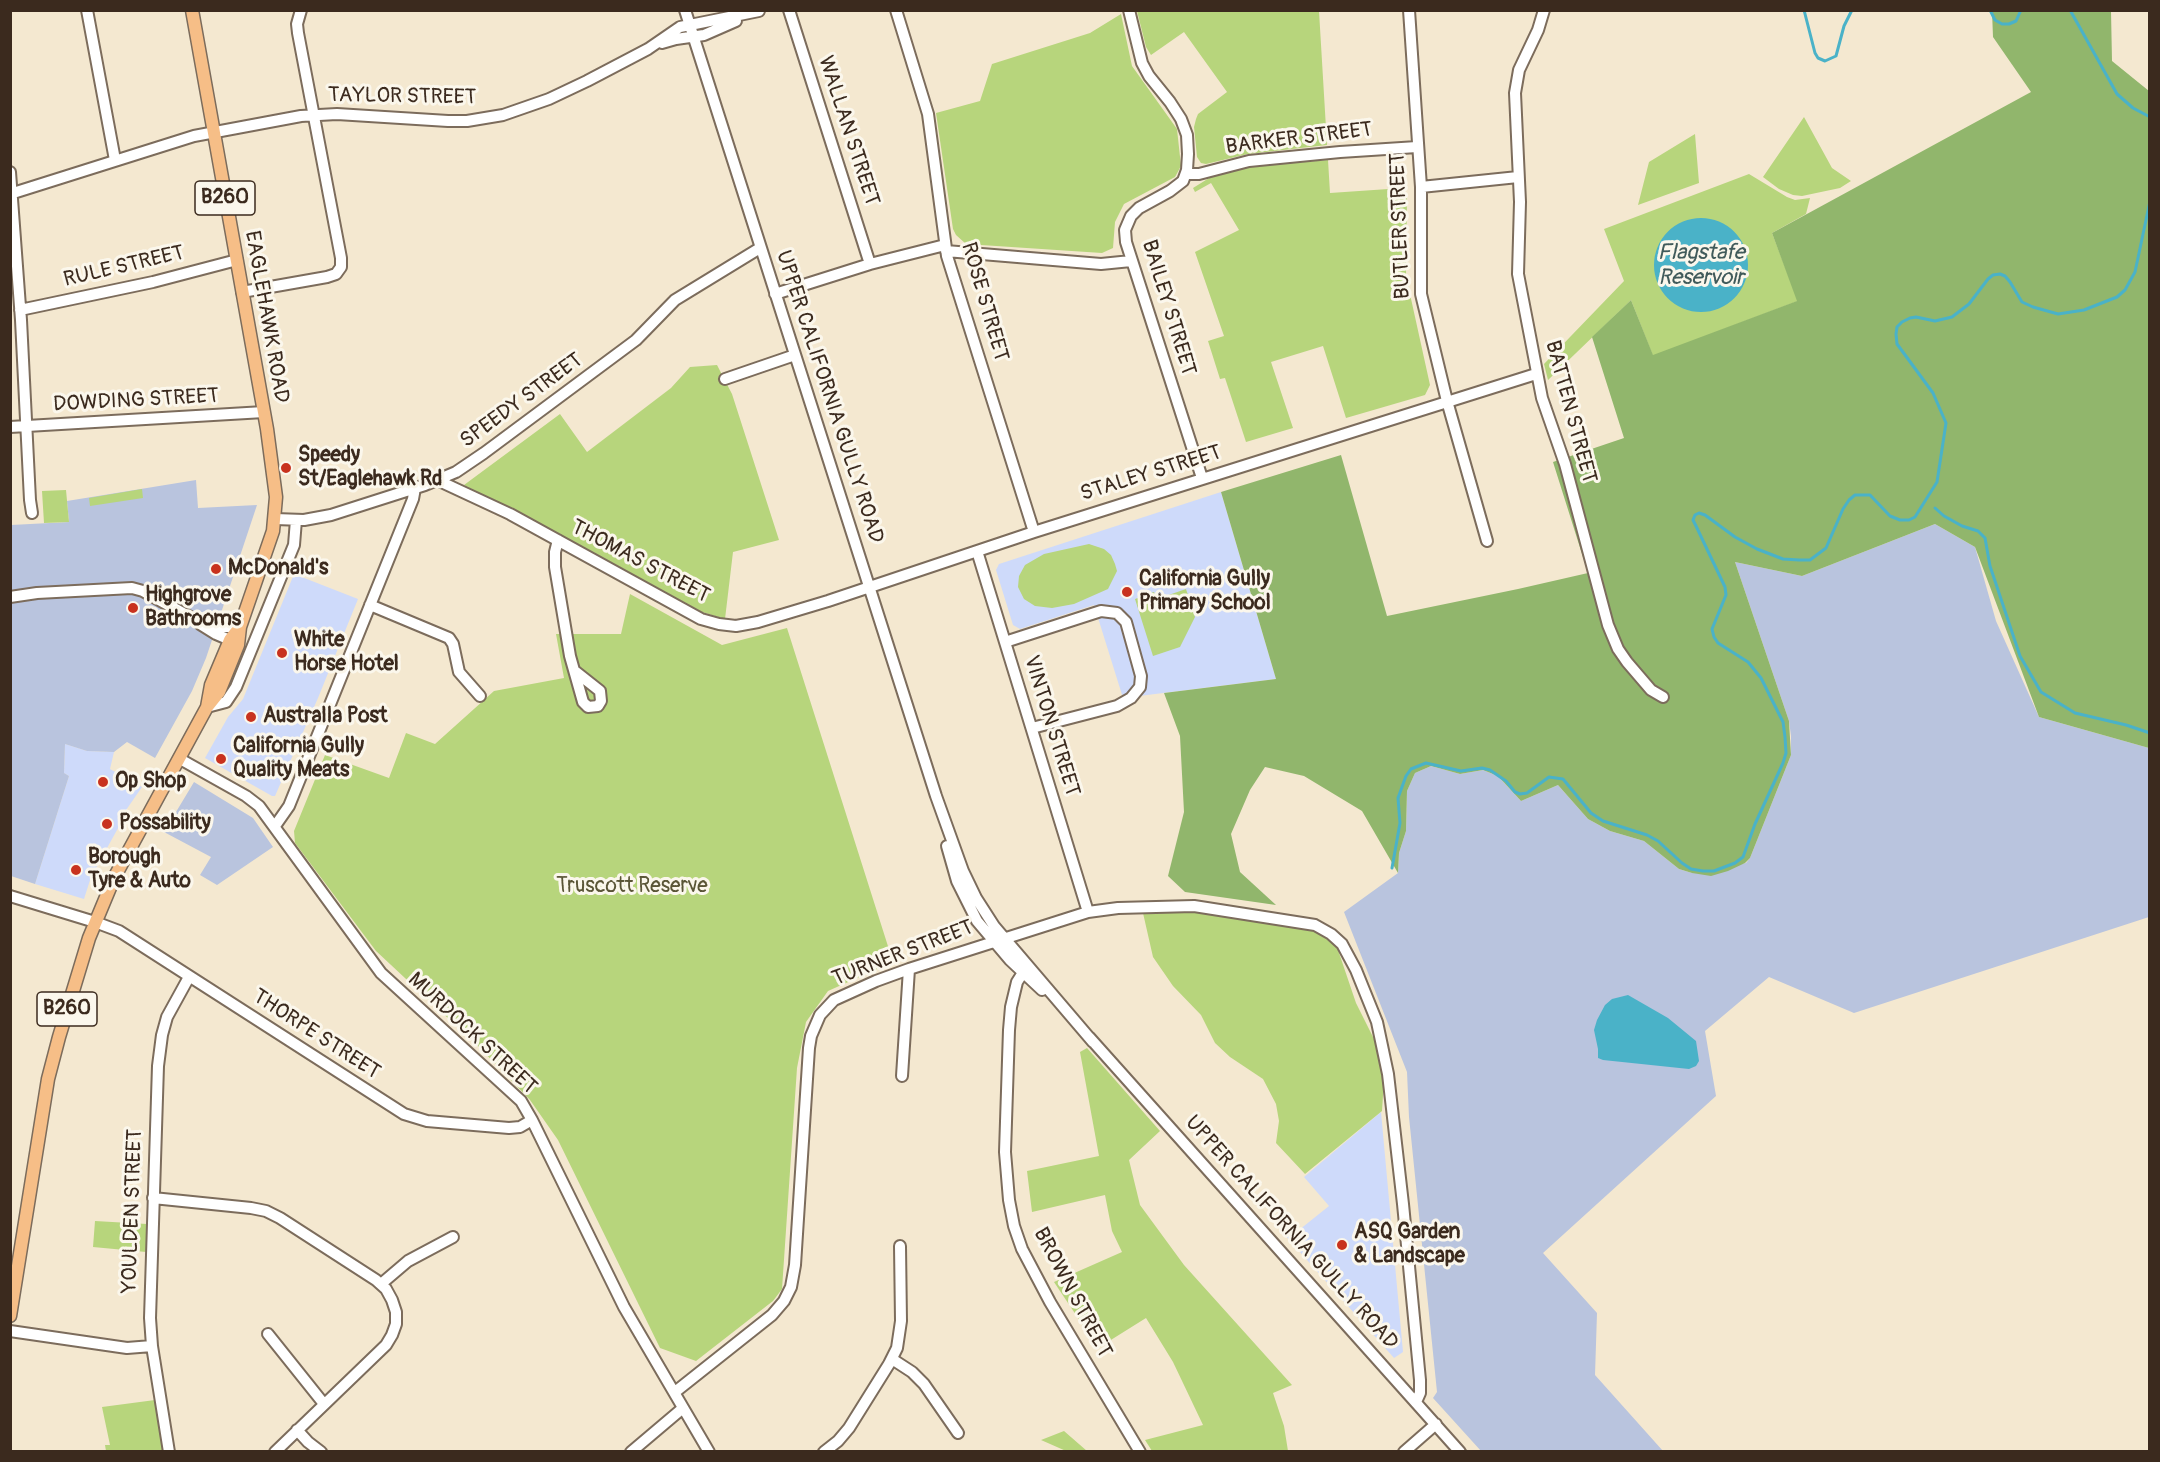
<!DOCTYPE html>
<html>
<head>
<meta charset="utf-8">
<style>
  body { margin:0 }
  #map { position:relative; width:2160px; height:1462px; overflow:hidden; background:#f4e8d0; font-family:Pangolin,sans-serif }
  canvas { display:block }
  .frame { position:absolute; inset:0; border:12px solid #3b2a1e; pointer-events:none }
</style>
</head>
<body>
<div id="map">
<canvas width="2160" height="1462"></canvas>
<div class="frame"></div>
</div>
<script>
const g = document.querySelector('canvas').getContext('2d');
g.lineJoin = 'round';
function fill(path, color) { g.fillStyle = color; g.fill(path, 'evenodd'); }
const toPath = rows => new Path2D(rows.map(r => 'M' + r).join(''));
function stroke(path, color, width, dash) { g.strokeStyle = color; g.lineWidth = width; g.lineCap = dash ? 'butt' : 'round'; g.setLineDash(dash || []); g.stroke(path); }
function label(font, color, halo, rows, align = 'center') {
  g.font = font + ' Pangolin,sans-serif'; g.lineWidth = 6; g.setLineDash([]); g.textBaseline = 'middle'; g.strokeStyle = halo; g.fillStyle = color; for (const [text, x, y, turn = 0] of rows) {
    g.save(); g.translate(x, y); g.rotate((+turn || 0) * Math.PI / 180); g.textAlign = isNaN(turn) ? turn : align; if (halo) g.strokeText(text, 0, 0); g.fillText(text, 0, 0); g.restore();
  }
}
fill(toPath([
  [1221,492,1276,679,1123,698,1094,605,1020,629,1013,625,996,570,999,564],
  [294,574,358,599,318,698,275,796,272,796,205,758,228,717,243,699],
  [65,744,87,751,114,752,110,769,142,787,124,813,122,821,91,877,84,899,35,884,69,776,64,773],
  [1381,1112,1403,1352,1394,1358,1284,1234,1294,1234,1329,1206,1304,1177]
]), '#cedafa');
fill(toPath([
  [196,480,198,508,257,505,206,658,192,691,155,758,127,742,114,752,87,751,65,744,64,773,69,776,35,884,11,876,11,525,69,522,67,501],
  [1935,524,1975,547,1996,621,2039,717,2149,748,2149,917,1854,1013,1769,977,1705,1031,1716,1096,1543,1253,1597,1313,1595,1375,1663,1451,1481,1451,1433,1398,1437,1392,1409,1117,1407,1072,1344,912,1398,873,1399,853,1406,831,1407,791,1415,773,1431,766,1460,774,1483,770,1498,776,1521,801,1558,785,1588,819,1610,831,1644,841,1679,869,1692,873,1746,863,1750,858,1791,755,1791,736,1789,721,1735,562,1802,576],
  [194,782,253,818,273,847,217,885,200,875,211,857,164,832]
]), '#b9c4de');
fill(toPath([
  [1137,11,1319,11,1327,145,1248,154,1206,164,1201,163,1197,157,1194,127,1196,119,1198,114,1227,92,1184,32,1151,55,1146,47],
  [1121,14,1132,66,1177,129,1181,166,1175,177,1124,204,1115,222,1113,248,1102,253,966,244,956,235,953,229,936,113,980,101,992,64,1090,33],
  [1804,117,1832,168,1851,181,1840,188,1802,196,1793,195,1779,189,1763,177],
  [1695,134,1699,183,1638,205,1649,162],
  [1328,160,1330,193,1403,188,1403,198,1407,198,1406,276,1430,385,1425,395,1346,418,1323,346,1271,362,1293,428,1246,442,1225,378,1220,379,1208,341,1224,336,1195,252,1239,230,1211,183,1195,192,1193,188,1214,175,1245,167],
  [1749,174,1787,197,1795,200,1810,198,1806,214,1772,233,1798,301,1653,356,1631,300,1548,380,1544,364,1624,281,1604,229],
  [717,365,732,394,779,540,733,552,725,619,702,612,578,544,464,485,560,414,587,452,671,388,690,367],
  [142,489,143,498,90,506,89,498],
  [66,490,69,522,44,523,42,491],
  [1089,544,1104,549,1111,555,1115,564,1117,571,1108,589,1074,604,1052,608,1035,606,1024,599,1018,587,1019,576,1025,565,1044,554],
  [1186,589,1195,617,1180,647,1153,656,1135,599,1154,592,1157,599],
  [630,594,722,645,787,628,893,962,828,991,806,1022,797,1068,782,1289,773,1301,696,1361,660,1348,558,1140,530,1100,480,1048,376,951,295,843,294,831,325,755,389,778,406,733,435,744,494,691,564,678,556,634,621,634],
  [1143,913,1210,913,1320,932,1337,947,1356,1003,1379,1049,1384,1080,1382,1111,1305,1174,1276,1143,1279,1121,1276,1104,1263,1079,1230,1057,1215,1043,1201,1015,1173,986,1153,957],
  [1087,1048,1160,1131,1129,1160,1140,1205,1184,1265,1292,1385,1273,1393,1284,1426,1288,1451,1152,1451,1145,1440,1203,1425,1173,1362,1146,1318,1098,1348,1054,1282,1122,1252,1112,1231,1105,1195,1032,1212,1027,1171,1099,1156,1080,1052],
  [95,1221,147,1224,146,1252,93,1247],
  [155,1400,163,1451,106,1451,105,1445,110,1445,102,1407],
  [1064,1431,1087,1451,1066,1451,1041,1440]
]), '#b7d57c');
fill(toPath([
  [1992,11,2111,11,2112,61,2149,91,2149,748,2039,717,1975,547,1935,524,1802,576,1735,562,1789,721,1791,755,1750,858,1745,863,1728,871,1711,876,1692,873,1679,869,1644,841,1610,831,1588,819,1558,785,1521,801,1498,776,1483,770,1460,774,1431,766,1415,773,1407,791,1406,831,1399,853,1398,873,1362,811,1304,776,1265,767,1250,790,1231,834,1240,872,1276,905,1185,892,1168,876,1184,812,1180,736,1164,693,1276,679,1221,492,1341,455,1387,616,1518,589,1588,573,1553,462,1624,438,1592,337,1631,300,1653,355,1797,301,1772,233,2031,92,1993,37]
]), '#91b66c');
fill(toPath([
  '1654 265a47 47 0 1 1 94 0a47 47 0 1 1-94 0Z',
  [1628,995,1668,1018,1696,1041,1699,1061,1696,1066,1689,1069,1603,1060,1598,1058,1598,1049,1594,1030,1597,1020,1605,1005,1612,999]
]), '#4ab2c8');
stroke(toPath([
  [1804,10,1815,53,1818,58,1825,61,1836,56,1844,26,1852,10],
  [1990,10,1995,20,2002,24,2009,24,2016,21,2021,10],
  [2070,10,2117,94,2133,108,2150,117],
  [1935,508,1944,516,1962,526,1978,531,1985,538,1990,566,2020,656,2041,692,2075,713,2126,725,2150,733],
  [1392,868,1400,823,1398,798,1406,776,1411,769,1426,763,1461,771,1482,768,1490,770,1506,781,1515,792,1520,794,1527,793,1549,777,1563,779,1591,813,1603,821,1647,835,1658,841,1682,863,1691,869,1703,871,1714,871,1735,863,1743,857,1755,824,1783,763,1786,753,1785,737,1783,722,1761,678,1748,662,1718,643,1714,637,1712,629,1726,595,1725,587,1696,526,1693,520,1695,515,1699,513,1705,515,1735,537,1757,549,1783,559,1799,560,1810,560,1826,548,1843,509,1849,500,1855,495,1870,495,1890,516,1900,520,1909,520,1915,517,1937,482,1946,423,1933,393,1897,344,1896,334,1897,327,1902,322,1910,318,1916,317,1935,321,1952,317,1969,304,1988,279,1993,275,2000,274,2005,276,2010,282,2022,302,2033,307,2058,314,2084,310,2117,297,2125,290,2135,272,2150,201]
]), '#4ab2c8', 3);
const minor = toPath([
  [87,10,115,160],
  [685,10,936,796,963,871,976,898,994,926,1093,1042],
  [789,10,870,264],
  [896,10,928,114,947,256,1034,532],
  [1129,10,1142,63,1149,76,1170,102,1181,119,1187,135,1188,154,1187,170,1183,181,1170,191,1139,208,1131,216,1125,230,1126,242,1202,478],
  [1409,10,1421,187,1421,294,1447,401,1487,541],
  [1544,10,1538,30,1519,70,1515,93,1520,202,1518,274,1542,398,1565,464,1608,625,1618,649,1627,662,1651,690,1663,697],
  [662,43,676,39,704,35,736,21],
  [10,172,21,320,30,500,32,513],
  [1186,174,1199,174,1249,161,1340,152,1417,147],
  [1421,187,1518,177],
  [10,194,194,136,301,116,337,114,448,121,467,121,503,115,549,99,587,81,648,49,680,27,759,11],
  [946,251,1101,264,1131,261],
  [242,292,327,277,336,274,341,267,341,258,298,33,297,24,301,10],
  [775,294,870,264,945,245],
  [20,310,153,282,237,260],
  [725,379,795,355],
  [10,427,264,412],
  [437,480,510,514,701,619,719,624,736,626,758,622,828,601,1034,532,1536,374],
  [275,519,304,520,331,515,425,485,456,472,484,453,636,340,675,300,760,248],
  [558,540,555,552,555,567,570,656,583,702,588,707,598,706,601,701,600,691,576,672],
  [977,551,1088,912],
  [10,597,37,593,132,588,143,591,190,617,207,623,223,627,240,627],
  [370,605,449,638,453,644,459,672,480,696],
  [200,624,216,634,230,640,237,639],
  [1005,642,1101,611,1117,613,1126,622,1141,676,1140,687,1131,698,1117,706,1032,728],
  [207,707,226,702,236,687,294,545,296,520],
  [180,759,246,796,259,806,381,973,521,1101,532,1120,624,1307,709,1452],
  [275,826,289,806,413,499,415,488],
  [947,846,957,881,977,921,1010,960,1042,990],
  [10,896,95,922,119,931,404,1114,427,1121,509,1128,520,1127,532,1120],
  [1026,968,1017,982,1011,1007,1009,1030,1005,1152,1009,1200,1014,1226,1022,1249,1050,1302,1140,1452],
  [1089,1037,1460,1452],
  [902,1076,909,969],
  [153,1198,251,1208,266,1211,280,1218,376,1280,386,1289,392,1300,396,1312,396,1324,392,1335,386,1345,275,1452],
  [381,1284,408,1261,453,1237],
  [10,1331,127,1348,152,1346],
  [268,1334,324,1404],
  [892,1359,912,1372,924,1384,958,1433],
  [675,1392,772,1315,784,1301,791,1287,795,1265,809,1048,811,1036,820,1015,834,1000,876,981,909,969,1088,912,1118,908,1194,906,1315,925,1331,934,1342,944,1356,970,1377,1022,1388,1074,1403,1204,1420,1380,1420,1393,1416,1402],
  [297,1430,308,1442,321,1452],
  [169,1452,152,1346,150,1318,158,1066,162,1035,167,1017,189,977],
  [631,1452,683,1408],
  [824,1452,838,1441,849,1428,889,1364,897,1348,901,1321,900,1246],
  [1404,1452,1436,1424]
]);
const major = toPath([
  [192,10,267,429,276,497,273,531,240,627,238,645,219,692,207,707],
  [10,1316,48,1079,59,1037,89,938,114,878,207,707,211,685,230,640,240,627]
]);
stroke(minor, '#7c6c5c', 14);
stroke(major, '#7c6c5c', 15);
stroke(minor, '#fff', 10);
stroke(major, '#f6be87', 12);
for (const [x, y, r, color] of [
  [286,468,6,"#c8321e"],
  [216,569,6,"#c8321e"],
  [1127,592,6,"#c8321e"],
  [133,608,6,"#c8321e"],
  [282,653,6,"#c8321e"],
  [251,717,6,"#c8321e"],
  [221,759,6,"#c8321e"],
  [103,782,6,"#c8321e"],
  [107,824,6,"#c8321e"],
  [76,870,6,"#c8321e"],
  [1342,1245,6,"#c8321e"]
]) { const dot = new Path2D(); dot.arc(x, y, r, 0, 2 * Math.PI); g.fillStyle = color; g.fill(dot); stroke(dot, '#fbf7ec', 2); }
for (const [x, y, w] of [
  [225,198,60],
  [67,1009,60]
]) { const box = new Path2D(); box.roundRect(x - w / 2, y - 17, w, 34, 4.5); g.fillStyle = '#fbf7ec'; g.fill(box); stroke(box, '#3b2a1e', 1.5); }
label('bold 20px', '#3b2a1e', null, [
  ["B260",225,198],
  ["B260",67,1009]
]);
label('21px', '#3b2a1e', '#fbf7ec', [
  ["TAYLOR STREET",402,97,1],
  ["WALLAN STREET",848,131,72],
  ["BARKER STREET",1299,139,-7],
  ["BUTLER STREET",1401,226,-92],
  ["RULE STREET",124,267,-13],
  ["ROSE STREET",984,302,74],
  ["BAILEY STREET",1168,308,73],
  ["EAGLEHAWK ROAD",266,317,80],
  ["UPPER CALIFORNIA GULLY ROAD",829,397,72],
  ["DOWDING STREET",136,401,-3],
  ["SPEEDY STREET",522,401,-36],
  ["BATTEN STREET",1570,412,75],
  ["STALEY STREET",1151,474,-17],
  ["THOMAS STREET",640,562,28],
  ["VINTON STREET",1051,726,73],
  ["TURNER STREET",903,954,-21],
  ["MURDOCK STREET",472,1034,43],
  ["THORPE STREET",316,1035,33],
  ["YOULDEN STREET",133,1211,-88],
  ["UPPER CALIFORNIA GULLY ROAD",1291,1233,48],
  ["BROWN STREET",1072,1293,62]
]);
label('bold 21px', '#3b2a1e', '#fbf7ec', [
  ["Speedy",298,456],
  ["St/Eaglehawk Rd",298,480],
  ["McDonald's",228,569],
  ["California Gully",1139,580],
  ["Primary School",1139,604],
  ["Highgrove",145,596],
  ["Bathrooms",145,620],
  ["White",294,641],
  ["Horse Hotel",294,665],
  ["AustralIa Post",263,717],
  ["California Gully",233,747],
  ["Quality Meats",233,771],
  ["Op Shop",115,782],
  ["Possability",119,824],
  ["Borough",88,858],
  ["Tyre & Auto",88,882],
  ["ASQ Garden",1354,1233],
  ["& Landscape",1354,1257]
], 'left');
label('21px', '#5a5536', '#fbf7ec', [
  ["Truscott Reserve",632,887]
]);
label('italic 22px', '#405a5a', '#fbf7ec', [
  ["Flagstafe",1701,253],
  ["Reservoir",1701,278]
]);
</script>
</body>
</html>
